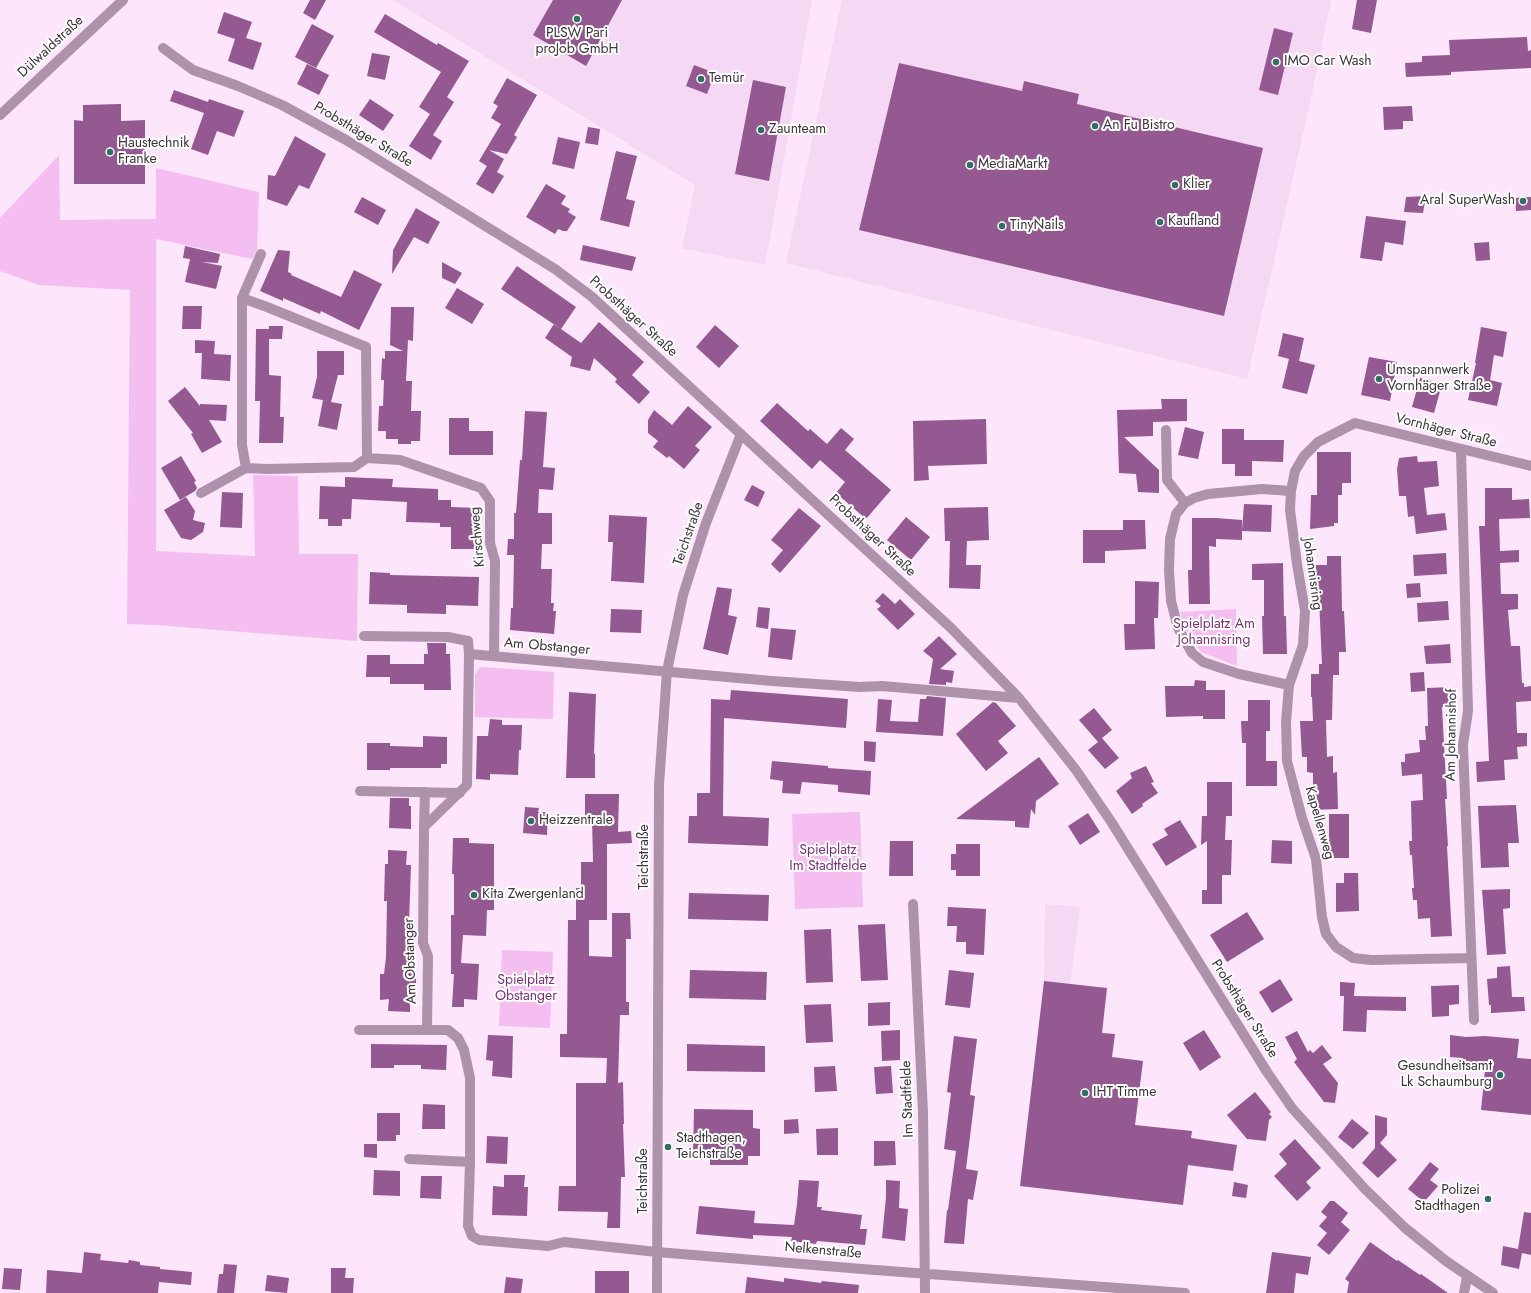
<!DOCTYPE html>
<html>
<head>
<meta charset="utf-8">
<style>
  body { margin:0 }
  canvas { display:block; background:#fde5fb }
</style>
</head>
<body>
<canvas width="1531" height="1293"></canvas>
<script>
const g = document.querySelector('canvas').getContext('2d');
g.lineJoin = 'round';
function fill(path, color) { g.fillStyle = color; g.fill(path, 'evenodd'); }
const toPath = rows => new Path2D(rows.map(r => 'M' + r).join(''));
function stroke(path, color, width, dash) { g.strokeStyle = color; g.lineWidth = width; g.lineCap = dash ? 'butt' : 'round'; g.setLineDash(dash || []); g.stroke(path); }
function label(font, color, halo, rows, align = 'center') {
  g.font = font + ' Jost,sans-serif'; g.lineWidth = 4; g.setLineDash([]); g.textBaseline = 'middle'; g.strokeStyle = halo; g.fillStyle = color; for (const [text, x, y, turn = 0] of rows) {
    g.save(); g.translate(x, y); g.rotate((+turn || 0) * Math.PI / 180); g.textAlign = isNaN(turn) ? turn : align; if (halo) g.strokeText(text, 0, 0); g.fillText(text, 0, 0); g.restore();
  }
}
fill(toPath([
  [393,0,812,0,778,193,765,265,682,248,695,185],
  [842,0,1331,0,1310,103,1247,379,786,263],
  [1045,904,1080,907,1070,984,1044,981]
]), '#f5d8f3');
fill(toPath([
  [59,155,60,220,156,219,156,168,259,192,257,251,252,259,156,239,156,551,255,556,253,475,298,476,299,554,358,554,357,641,155,625,127,624,130,290,39,285,0,271,0,218],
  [1236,609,1237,666,1201,652,1185,629,1180,612],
  [482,667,554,672,553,719,475,717,475,675,479,668],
  [860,812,863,907,795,909,792,814],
  [502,950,553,952,550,1028,499,1026]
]), '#f5bef1');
fill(toPath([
  [310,0,326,0,315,20,303,13],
  [553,0,622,0,586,66,533,35],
  [1357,0,1377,0,1371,33,1352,29],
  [224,12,252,22,246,38,262,43,253,70,228,61,235,39,217,33],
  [385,14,437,45,438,43,469,61,447,97,454,102,433,135,442,141,431,160,409,146,430,114,419,107,441,72,374,32],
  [312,24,334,36,316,68,295,57],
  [1274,28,1293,33,1278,95,1259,90],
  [1527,37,1528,51,1531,50,1531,68,1451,72,1451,75,1406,77,1405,63,1422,62,1422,56,1450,55,1449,40],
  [372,53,390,56,385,80,367,76],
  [899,63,1022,91,1024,81,1079,94,1077,104,1263,148,1224,316,859,230],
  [307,64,329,75,319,95,297,84],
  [694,65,715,73,707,94,686,86],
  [507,78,537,95,514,135,517,137,507,154,489,150,504,159,497,172,504,176,493,194,476,184,487,166,479,161,501,124,491,118,498,106,493,103],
  [753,80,786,87,769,181,735,174],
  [174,90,208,102,209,99,244,111,234,137,217,131,208,155,191,149,204,113,170,101],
  [370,99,394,115,383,131,359,115],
  [121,104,121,121,145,120,145,184,74,184,74,120,83,121,83,105],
  [1412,106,1413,121,1403,121,1403,129,1384,130,1383,107],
  [588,127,600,129,598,145,585,143],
  [295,136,326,154,309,189,299,185,287,206,267,199,268,175,275,176],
  [558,137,580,142,574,169,552,164],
  [616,151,637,156,626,199,635,201,629,227,600,220],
  [546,184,566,196,561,204,570,209,568,212,576,217,567,231,563,231,558,229,555,234,526,217],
  [1426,196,1423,213,1404,212,1406,197],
  [362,197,386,210,378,225,354,212],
  [1531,197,1531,210,1516,211,1515,198],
  [416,208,440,222,428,244,414,237,392,274,393,250],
  [1366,216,1406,221,1403,245,1385,242,1382,261,1360,258],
  [1489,242,1490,260,1476,261,1474,243],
  [583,245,636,257,632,271,580,260],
  [185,246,220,254,218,263,202,262,222,266,216,289,185,282,190,259,183,258],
  [278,250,290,251,288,272,292,274,291,275,341,297,354,270,382,284,359,330,321,311,320,314,283,298,283,301,260,291],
  [442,262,462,273,455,284,442,278],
  [517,266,576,307,561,329,501,289],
  [457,288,484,304,472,324,445,308],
  [183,306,202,306,201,329,182,329],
  [391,307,414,307,413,341,408,340,406,381,412,381,411,411,421,411,420,441,411,441,411,444,398,444,398,439,386,439,386,431,378,431,379,406,383,406,384,380,381,380,382,358,385,359,385,351,403,351,390,345],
  [599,322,644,362,632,375,650,392,639,404,615,382,617,379,594,358,590,371,570,366,572,357,545,338,554,324,581,343],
  [715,325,739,346,719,368,696,347],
  [269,326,283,326,282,339,269,339],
  [1481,327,1507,332,1503,357,1494,355,1490,380,1502,383,1497,406,1468,400,1476,363,1475,363],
  [256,329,269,329,269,375,281,376,280,417,284,417,283,443,259,443,260,401,255,401],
  [1283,333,1304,338,1299,361,1315,365,1307,394,1282,388,1289,359,1278,356],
  [195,340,215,341,214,354,231,355,230,381,201,379,202,353,195,353],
  [317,351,344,351,344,375,338,375,331,402,342,404,337,430,318,426,323,400,327,401,312,398,317,377],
  [1369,357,1397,362,1390,401,1361,395],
  [1420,378,1442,384,1434,413,1412,407],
  [185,387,200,406,200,404,227,405,226,421,209,420,222,442,202,453,191,434,193,433,168,401],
  [1161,399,1187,399,1187,421,1153,422,1153,436,1124,437,1159,470,1159,493,1138,492,1136,474,1119,473,1117,410,1162,409],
  [777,403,808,431,810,429,827,444,841,428,854,439,845,450,891,490,866,519,836,493,845,482,820,460,812,469,760,421],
  [688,406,712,427,695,446,700,450,684,469,669,456,667,458,653,447,658,441,648,433,648,420,654,410,672,425],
  [525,411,547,412,543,467,555,468,553,490,539,489,538,513,552,513,552,544,542,544,541,569,552,569,551,603,554,603,553,611,556,611,554,634,510,630,511,608,513,608,514,555,507,555,508,539,514,539,514,513,516,513,520,460,522,460],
  [449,418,469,418,469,431,493,431,493,455,449,455],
  [986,419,987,464,928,466,929,480,914,481,913,421],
  [1185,427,1204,432,1198,459,1178,455],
  [1222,429,1244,429,1244,440,1284,440,1283,462,1252,461,1252,476,1235,476,1235,464,1222,464],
  [1317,452,1351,452,1351,483,1342,483,1342,495,1338,495,1338,523,1334,523,1334,526,1310,529,1311,495,1317,495],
  [181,456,196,481,194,482,197,488,195,491,180,500,161,468],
  [1417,456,1418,462,1437,461,1439,486,1424,488,1427,515,1445,513,1447,530,1416,534,1414,516,1408,517,1406,496,1399,496,1397,469,1399,458],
  [345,477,393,479,392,487,438,489,438,500,451,500,451,507,478,508,476,549,451,549,451,527,440,527,440,523,406,522,407,502,352,499,351,519,342,519,342,526,328,526,328,519,319,519,320,486,345,487],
  [752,485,765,492,758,507,744,500],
  [1485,488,1512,488,1512,500,1529,499,1530,518,1499,519,1500,551,1519,550,1519,562,1500,563,1501,594,1518,594,1518,609,1508,610,1511,646,1520,646,1522,683,1524,683,1524,687,1531,686,1531,701,1516,702,1517,733,1527,733,1527,746,1517,747,1518,759,1504,760,1505,780,1477,782,1476,762,1489,761,1479,526,1485,526],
  [222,492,243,493,242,528,220,527],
  [186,497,195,511,193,520,205,523,203,532,191,540,181,538,164,510],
  [1244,504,1272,505,1271,532,1242,531],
  [988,507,989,540,967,541,966,565,981,565,980,589,949,588,950,541,945,541,944,508],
  [799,508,821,526,780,573,771,564,783,550,771,540],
  [609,515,647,517,644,583,611,581,613,542,608,542],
  [906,517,930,537,911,560,887,540],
  [1192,518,1216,518,1242,520,1242,540,1216,539,1216,547,1209,546,1210,604,1189,604,1188,570,1192,570],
  [1123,520,1145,520,1146,549,1105,551,1105,563,1083,563,1083,530,1123,530],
  [1446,553,1447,574,1414,576,1413,555],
  [1327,556,1341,556,1342,611,1344,611,1346,652,1339,652,1339,675,1333,675,1332,720,1326,720,1327,757,1333,756,1333,773,1337,772,1338,809,1313,810,1313,773,1307,772,1307,757,1302,757,1300,721,1313,721,1312,697,1311,697,1311,674,1319,674,1319,664,1322,664,1319,599,1316,599,1316,565,1327,565],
  [1283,563,1284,616,1286,616,1287,654,1263,654,1262,616,1264,616,1264,580,1252,580,1252,564],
  [370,572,390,573,390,575,479,577,478,606,446,605,446,614,407,613,407,605,369,604],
  [1135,581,1159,582,1158,618,1154,618,1155,649,1125,650,1124,624,1135,624],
  [1420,583,1421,597,1407,598,1406,584],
  [717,587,732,589,728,615,737,617,728,655,703,649],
  [883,593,895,604,900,599,915,614,898,630,877,609,881,606,875,601],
  [1448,601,1449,620,1418,622,1417,603],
  [758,607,770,608,768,629,756,627],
  [611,609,642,610,641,633,610,632],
  [771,628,796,630,792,660,768,657],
  [939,636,957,654,940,669,954,671,952,683,946,682,946,685,929,684,933,659,923,651],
  [427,643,446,643,446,654,450,654,451,690,424,690,424,684,390,684,390,677,366,677,367,655,390,655,390,664,424,664,424,654,428,654],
  [1450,644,1451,663,1426,664,1424,646],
  [1424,672,1425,691,1411,692,1410,673],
  [1195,680,1206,681,1206,690,1225,690,1225,719,1203,719,1203,716,1166,717,1165,686,1194,686],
  [1452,687,1453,707,1442,707,1447,799,1445,799,1448,846,1447,846,1452,936,1431,937,1430,918,1418,919,1417,900,1413,900,1412,888,1414,888,1412,855,1410,855,1409,841,1412,841,1411,801,1423,800,1422,774,1402,776,1401,762,1405,762,1405,754,1420,752,1419,740,1426,740,1425,726,1428,726,1427,688],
  [731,690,848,699,846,728,724,718,723,816,769,818,768,846,688,843,689,816,697,816,697,793,710,793,711,699,730,700],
  [569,692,596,694,594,754,595,754,595,778,566,778],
  [927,696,946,698,943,736,876,732,878,699,892,700,890,721,918,722,920,699,926,699],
  [1248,700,1270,700,1270,731,1266,731,1266,761,1277,761,1277,786,1246,786,1246,743,1242,743,1241,721,1248,721],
  [993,702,996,703,1016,726,998,741,1008,753,986,771,956,734],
  [1094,708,1112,730,1102,738,1119,758,1105,769,1088,750,1098,742,1079,720],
  [490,719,502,720,502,725,522,725,521,750,519,750,518,775,490,774,490,780,476,779,477,736,488,736],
  [423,736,447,737,447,764,441,764,441,768,390,768,390,770,367,770,367,743,390,743,390,746,423,747],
  [864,741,876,742,875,762,864,761],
  [1039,757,1059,784,1036,801,1035,815,1031,809,1029,828,1015,827,1015,821,956,819],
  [772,761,828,766,828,768,871,771,870,795,838,792,838,785,802,782,800,794,782,793,783,781,770,779],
  [1146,766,1154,782,1151,783,1158,793,1142,804,1143,806,1132,814,1116,791,1132,778,1130,773],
  [1207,782,1232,782,1232,816,1226,816,1225,840,1232,840,1231,875,1222,875,1222,904,1202,904,1202,890,1207,890,1207,841,1201,845,1202,816,1207,816],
  [585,794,619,794,618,832,631,831,632,843,607,844,607,920,589,920,589,956,612,957,612,913,630,913,631,939,626,939,626,1002,629,1002,629,1015,620,1015,618,1083,623,1082,624,1124,623,1124,625,1177,621,1177,620,1228,607,1228,608,1212,558,1211,559,1186,576,1186,576,1083,606,1083,607,1058,560,1057,560,1034,567,1034,568,920,576,920,576,888,581,888,581,862,593,862,592,817,585,817],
  [390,798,409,798,409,806,411,806,411,829,389,828],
  [1516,805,1519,843,1508,843,1509,867,1481,868,1478,806],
  [525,807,539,808,538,812,548,812,547,835,523,833],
  [1088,813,1100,832,1080,845,1068,826],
  [1329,814,1349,814,1349,858,1329,858],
  [1180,820,1197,847,1166,866,1152,844,1168,835,1164,829],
  [453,838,469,838,469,843,494,844,494,910,487,910,486,936,463,935,461,963,479,964,477,1000,464,999,464,1007,452,1007,454,974,451,974,451,915,454,915,454,874,452,874],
  [1272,840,1292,841,1292,864,1271,863],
  [890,841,913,841,913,876,889,876],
  [956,844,980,844,980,876,956,876,956,870,951,870,951,854,956,854],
  [388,850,407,851,406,865,411,865,409,923,412,923,412,976,416,978,416,987,410,990,410,1012,388,1011,389,999,380,1000,380,974,384,974,386,957,387,901,384,901,385,864,388,864],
  [1344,873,1358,873,1359,911,1336,912,1336,883,1344,883],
  [1510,889,1510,908,1503,909,1506,954,1487,955,1482,890],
  [689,893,769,895,768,921,688,919],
  [948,907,986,909,984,955,966,954,966,942,956,942,957,926,947,926],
  [1247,912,1264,939,1227,962,1210,935],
  [885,924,888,980,861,981,858,925],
  [831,929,833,982,806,983,804,930],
  [1510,966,1512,997,1524,997,1525,1011,1491,1013,1491,1005,1489,1005,1487,979,1497,978,1497,967],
  [690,970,767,972,766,1000,689,998],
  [949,970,974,973,970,1008,945,1005],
  [1280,979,1293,1000,1272,1013,1259,992],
  [1044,981,1107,988,1102,1033,1115,1034,1112,1057,1143,1061,1135,1125,1192,1131,1191,1138,1237,1145,1233,1171,1188,1165,1183,1205,1020,1186],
  [1340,982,1355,983,1354,996,1406,997,1406,1011,1367,1010,1366,1032,1343,1031,1344,996,1340,996],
  [1459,985,1459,1004,1449,1005,1449,1016,1432,1017,1431,986],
  [890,1002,890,1025,868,1026,868,1003],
  [831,1004,833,1042,806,1043,804,1005],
  [900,1030,900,1060,882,1061,881,1031],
  [1204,1030,1221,1057,1200,1071,1183,1043],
  [1297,1031,1308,1052,1310,1050,1313,1053,1322,1045,1332,1058,1323,1064,1338,1083,1335,1103,1324,1102,1294,1062,1297,1059,1285,1037],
  [488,1035,513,1036,512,1078,492,1076,493,1061,486,1060],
  [1450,1035,1466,1037,1485,1036,1519,1039,1517,1058,1531,1059,1531,1115,1481,1110,1485,1070,1462,1067,1463,1058,1450,1057],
  [954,1036,977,1039,970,1095,975,1096,966,1169,978,1171,973,1200,968,1199,964,1244,944,1243,947,1210,948,1210,956,1151,944,1149,951,1093,947,1092],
  [371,1044,447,1045,446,1070,421,1069,421,1065,394,1065,394,1068,371,1068],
  [687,1044,765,1046,765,1072,687,1071],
  [835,1066,837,1091,815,1092,814,1067],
  [891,1066,893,1093,876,1094,874,1067],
  [1255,1092,1271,1112,1269,1114,1272,1117,1269,1120,1266,1141,1247,1139,1227,1115],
  [423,1104,445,1105,445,1129,422,1129],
  [694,1109,753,1110,753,1128,760,1129,760,1156,748,1156,748,1165,710,1165,710,1156,693,1156],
  [377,1113,400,1113,400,1135,396,1135,396,1141,377,1141],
  [1375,1115,1387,1118,1387,1135,1380,1143,1397,1160,1378,1178,1362,1163,1375,1148],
  [798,1119,799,1133,784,1134,784,1120],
  [1352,1119,1369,1133,1353,1149,1338,1137],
  [838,1128,838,1155,817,1155,816,1129],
  [487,1136,508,1137,507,1164,486,1163],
  [1295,1139,1321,1168,1306,1182,1311,1188,1297,1201,1274,1176,1287,1164,1279,1154],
  [874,1141,895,1141,896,1165,874,1166],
  [364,1144,377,1144,377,1158,364,1157],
  [1430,1162,1439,1169,1430,1180,1438,1186,1424,1202,1408,1189],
  [374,1170,400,1171,400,1196,373,1195],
  [504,1175,525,1175,524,1187,528,1187,527,1216,492,1215,493,1186,504,1187],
  [421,1176,442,1176,441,1199,420,1198],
  [799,1180,819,1181,817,1207,822,1207,821,1210,862,1215,860,1229,867,1229,865,1245,817,1241,816,1244,791,1241,792,1237,753,1235,753,1239,696,1234,699,1206,755,1211,754,1223,794,1225,797,1204],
  [886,1180,900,1181,899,1208,908,1209,905,1241,882,1238,886,1197],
  [1234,1182,1248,1185,1246,1198,1232,1196],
  [1330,1201,1334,1201,1348,1213,1341,1222,1350,1230,1329,1255,1317,1245,1327,1233,1319,1226,1327,1217,1321,1212],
  [1524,1212,1531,1213,1531,1255,1522,1253,1519,1269,1501,1265,1503,1246,1518,1249],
  [1370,1242,1397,1261,1398,1260,1420,1275,1421,1274,1448,1293,1347,1293,1349,1282,1345,1279],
  [84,1252,101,1254,100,1260,128,1263,129,1260,140,1262,140,1265,160,1267,160,1269,192,1272,191,1285,159,1282,158,1293,46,1293,47,1270,82,1273],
  [1272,1252,1311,1257,1308,1275,1296,1273,1294,1293,1266,1293],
  [224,1264,237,1265,234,1293,217,1293,219,1274,223,1274],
  [4,1268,22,1269,20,1290,2,1289],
  [331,1268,346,1268,345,1278,354,1278,353,1293,331,1293],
  [595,1271,629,1271,629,1293,595,1293],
  [267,1275,289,1278,287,1293,265,1291],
  [506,1277,523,1279,521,1293,504,1293],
  [747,1277,784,1282,784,1278,821,1283,822,1281,859,1285,858,1293,745,1293]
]), '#945991');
stroke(toPath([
  [163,48,193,70,238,86,282,105,346,140,555,269,591,296,951,628,1019,698,1076,770,1112,823,1267,1072,1292,1108,1364,1188,1404,1227,1446,1261,1493,1293],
  [0,115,123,0],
  [261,254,242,298,242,445,246,468,268,469,354,467,367,458,400,460,481,488,490,501,490,543,495,561,494,656],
  [242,298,267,307,366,347,367,458],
  [1166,430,1167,480,1185,503],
  [1461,450,1468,711,1463,745,1474,1020],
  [201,493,246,468],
  [364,636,448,637,468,641,469,654],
  [1289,685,1239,674,1203,662,1192,653,1178,628,1171,601,1169,571,1170,539,1176,514,1185,503,1194,498,1208,494,1262,489,1291,491],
  [1019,698,882,686,860,687,772,681,469,654,467,785,424,827,423,943,428,956,427,1030,448,1030,458,1038,464,1050,470,1078,470,1162,468,1226,472,1236,479,1240,548,1246,564,1242,657,1252,862,1269,1185,1293],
  [360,791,460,793],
  [424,827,425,792],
  [913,904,923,1112,925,1293],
  [1471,958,1372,960,1353,958,1336,947,1326,934,1322,917,1316,859,1302,818,1287,761,1286,722,1289,685,1303,645,1305,611,1297,564,1290,510,1291,491,1295,471,1304,456,1318,442,1355,423,1531,466],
  [359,1030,427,1030],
  [409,1159,470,1162],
  [657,1293,659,785,667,671,683,595,706,523,741,434],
  [1464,1293,1467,1277]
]), '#ae92ac', 10);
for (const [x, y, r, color] of [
  [577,19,4,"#2d7164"],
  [1276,62,4,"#2d7164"],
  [701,79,4,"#2d7164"],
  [1095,126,4,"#2d7164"],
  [761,130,4,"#2d7164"],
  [110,152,4,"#2d7164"],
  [970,165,4,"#2d7164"],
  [1175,185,4,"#2d7164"],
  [1523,201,4,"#2d7164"],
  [1160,222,4,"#2d7164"],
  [1002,226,4,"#2d7164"],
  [1379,379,4,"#2d7164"],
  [531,821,4,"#2d7164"],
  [474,895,4,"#2d7164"],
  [1500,1075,4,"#2d7164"],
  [1085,1093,4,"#2d7164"],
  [668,1147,4,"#2d7164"],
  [1488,1199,4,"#2d7164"]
]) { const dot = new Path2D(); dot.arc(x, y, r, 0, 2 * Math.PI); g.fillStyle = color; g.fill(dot); stroke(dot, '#fff', 1.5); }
label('14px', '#3c333b', '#fff', [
  ["PLSW Pari",577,34,"center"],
  ["proJob GmbH",577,50,"center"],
  ["IMO Car Wash",1284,62],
  ["Temür",709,79],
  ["An Fu Bistro",1103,126],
  ["Zaunteam",769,130],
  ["Haustechnik",118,144],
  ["Franke",118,160],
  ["MediaMarkt",978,165],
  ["Klier",1183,185],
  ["Aral SuperWash",1515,201,"right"],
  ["Kaufland",1168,222],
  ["TinyNails",1010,226],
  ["Umspannwerk",1387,371],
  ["Vornhäger Straße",1387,387],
  ["Heizzentrale",539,821],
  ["Kita Zwergenland",482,895],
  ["Gesundheitsamt",1492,1067,"right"],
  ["Lk Schaumburg",1492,1083,"right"],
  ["IHT Timme",1093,1093],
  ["Stadthagen,",676,1139],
  ["Teichstraße",676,1155],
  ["Polizei",1480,1191,"right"],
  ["Stadthagen",1480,1207,"right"]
], 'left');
label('14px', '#3c333b', '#fff', [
  ["Dülwaldstraße",51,47,-43],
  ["Probsthäger Straße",363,135,31],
  ["Probsthäger Straße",633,317,42],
  ["Vornhäger Straße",1446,431,14],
  ["Teichstraße",689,534,-71],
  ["Probsthäger Straße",872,536,43],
  ["Kirschweg",478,537,-95],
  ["Johannisring",1312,574,82],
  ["Am Obstanger",547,647,5],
  ["Am Johannishof",1452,735,-89],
  ["Kapellenweg",1319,823,74],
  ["Teichstraße",645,857,-90],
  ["Am Obstanger",411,961,-92],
  ["Probsthäger Straße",1244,1009,58],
  ["Im Stadtfelde",908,1099,-92],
  ["Teichstraße",644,1181,-90],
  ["Nelkenstraße",823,1251,5]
]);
label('14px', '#7a3078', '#fff', [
  ["Spielplatz Am",1214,625],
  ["Johannisring",1214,641],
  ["Spielplatz",828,851],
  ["Im Stadtfelde",828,867],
  ["Spielplatz",526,981],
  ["Obstanger",526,997]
]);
</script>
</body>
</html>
